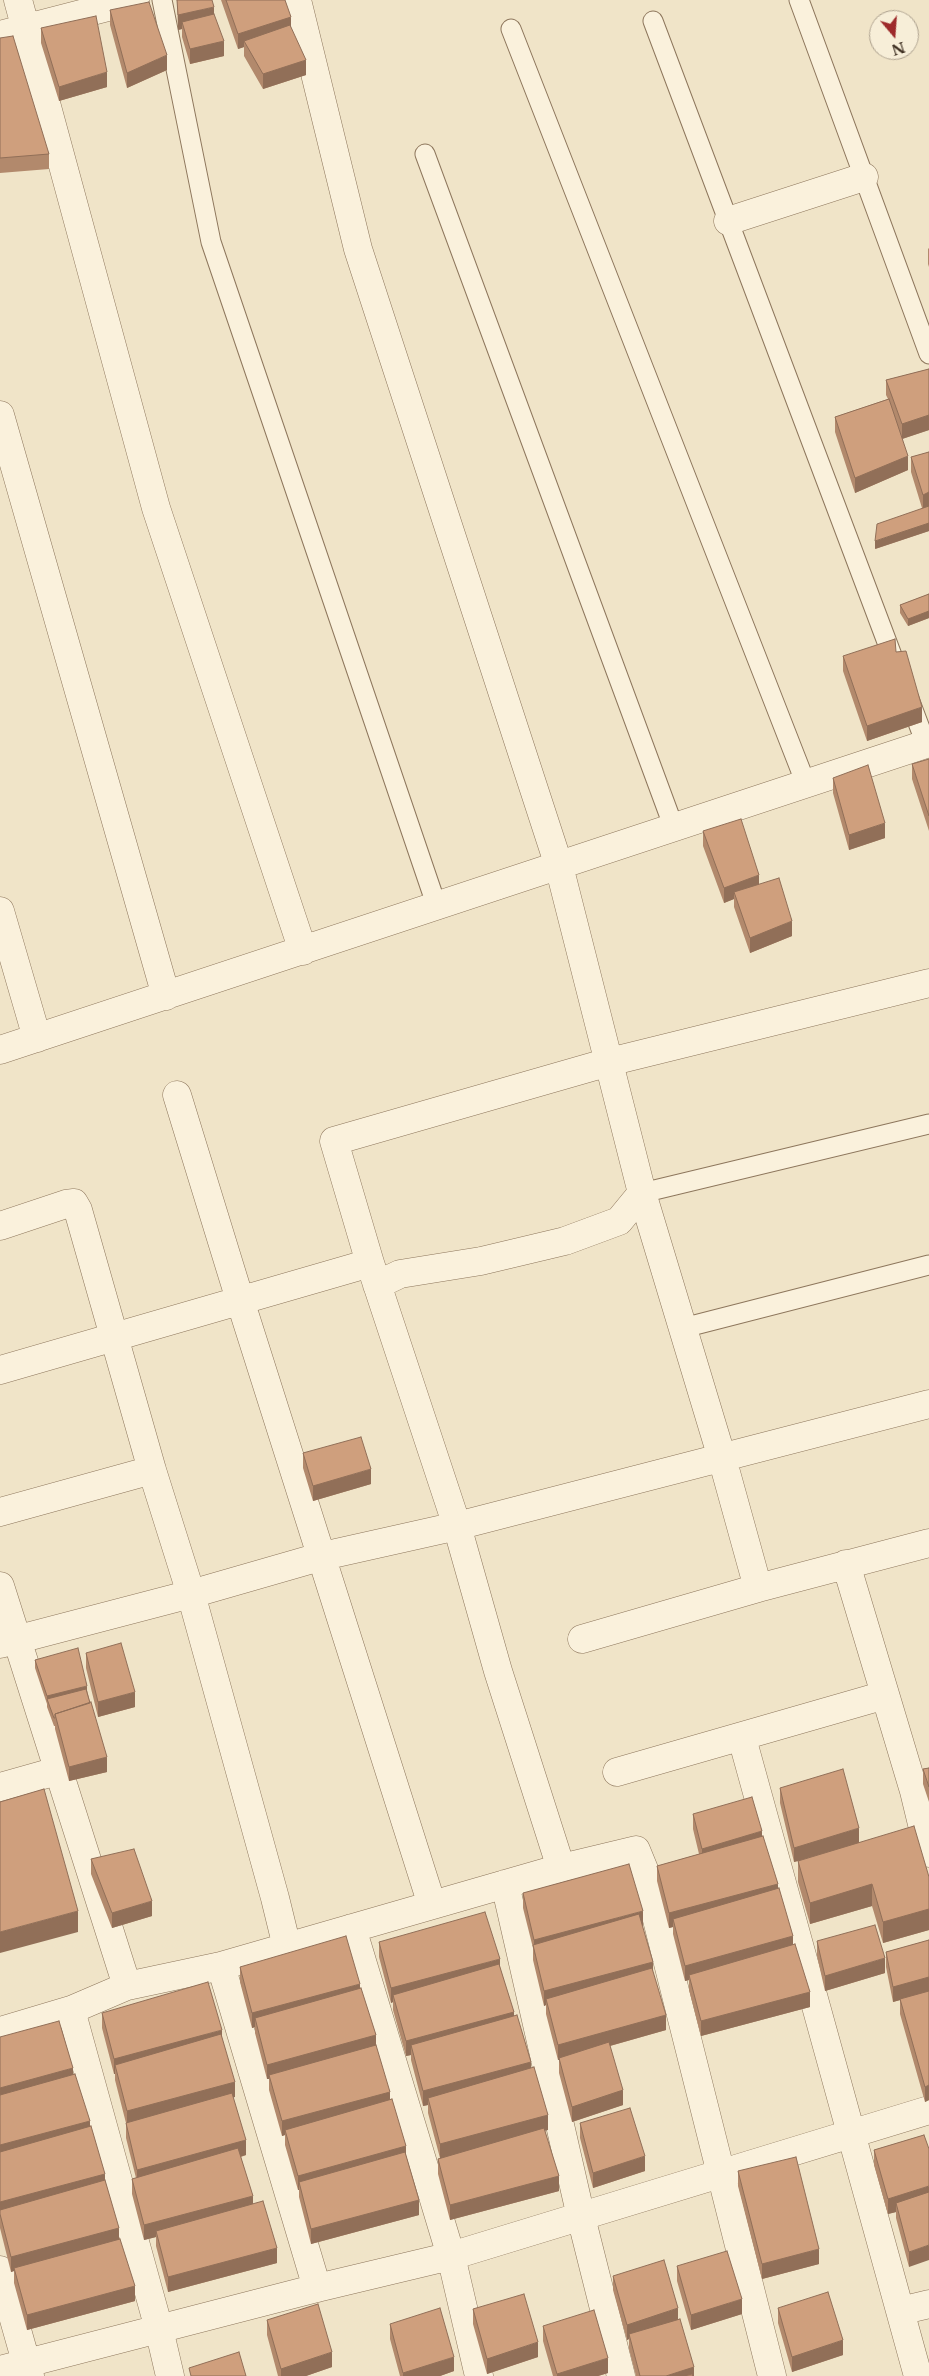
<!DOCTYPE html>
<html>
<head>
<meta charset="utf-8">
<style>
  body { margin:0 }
  #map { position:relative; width:929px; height:2376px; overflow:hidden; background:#f0e4c8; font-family:"Libre Baskerville",serif }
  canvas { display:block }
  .north { position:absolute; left:869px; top:10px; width:50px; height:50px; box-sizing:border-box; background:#f7eed8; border:1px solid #ada18e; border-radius:50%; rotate:162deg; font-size:14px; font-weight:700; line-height:20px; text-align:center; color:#3d2e20 }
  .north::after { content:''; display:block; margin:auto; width:18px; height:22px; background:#9e2a2b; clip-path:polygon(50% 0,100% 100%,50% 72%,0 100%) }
</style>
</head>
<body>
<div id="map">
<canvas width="929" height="2376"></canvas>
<div class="north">N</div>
</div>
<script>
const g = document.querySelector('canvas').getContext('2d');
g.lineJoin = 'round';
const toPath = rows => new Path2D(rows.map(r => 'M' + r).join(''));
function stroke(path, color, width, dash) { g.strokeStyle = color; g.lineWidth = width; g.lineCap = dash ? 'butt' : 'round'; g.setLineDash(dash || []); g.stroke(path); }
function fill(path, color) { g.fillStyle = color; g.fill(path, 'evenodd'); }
const lane = toPath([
  [162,0,211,242,437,907],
  [799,0,929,354],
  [653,21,896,666],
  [511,29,806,784],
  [425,154,674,828],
  [909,699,926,744],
  [642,1193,929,1124],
  [683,1328,929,1265]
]);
const street = toPath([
  [18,0,156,508,303,951],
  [297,0,358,249,559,866,642,1193,722,1458,758,1588],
  [0,35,135,0],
  [728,221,864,177],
  [0,415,166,996],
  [0,911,37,1038],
  [0,1050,929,743],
  [177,1095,240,1300,432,1905],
  [0,1226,66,1204,74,1203,78,1210,152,1470,191,1594,275,1898,287,1947],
  [377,1285,400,1274,481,1261,565,1241,619,1221,642,1193],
  [0,1370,370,1263],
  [0,1512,152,1470],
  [846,1564,914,1791,929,1853],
  [0,1586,127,1986],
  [582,1639,758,1588,929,1543],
  [0,1644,191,1594,323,1556,457,1526,929,1404],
  [742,1738,918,2376],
  [617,1772,885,1695],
  [0,1787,57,1771],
  [561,1868,498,1671,457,1526,370,1263,334,1141,609,1062,929,983],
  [505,1884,581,2217,621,2376],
  [352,1928,451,2256,479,2376],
  [221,1966,317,2288],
  [71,2010,159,2329,170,2376],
  [0,2031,71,2010,127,1986,221,1966,561,1868,636,1850,645,1872,772,2376],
  [0,2270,30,2376],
  [900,2311,929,2304],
  [0,2370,317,2288,451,2256,929,2110]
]);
stroke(lane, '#8d765c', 21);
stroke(street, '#8d765c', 29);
stroke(lane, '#faf1dc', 19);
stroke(street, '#faf1dc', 28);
fill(toPath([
  [177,0,214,15,224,56,190,64,182,37,182,29,178,30],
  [221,0,285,0,291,28,306,75,263,89,244,56,244,47,238,49],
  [110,10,167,70,127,88,110,25],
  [41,28,107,87,59,101,41,43],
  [0,38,49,154,49,169,0,173],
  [929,248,929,267,928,264,928,249],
  [929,369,929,430,902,439,908,470,855,493,835,432,835,417,888,399,886,395,886,380],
  [929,452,929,531,875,549,922,508,911,472,911,457],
  [929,594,929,618,908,626,900,613,900,605],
  [896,652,922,722,867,741,843,671,843,656],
  [929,759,929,831,912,779,912,764],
  [833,778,885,838,849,850,833,793],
  [703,831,759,884,792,936,750,953,734,907,734,899,724,903,703,846],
  [303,1453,371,1484,313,1501,303,1468],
  [86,1653,135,1707,98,1717,86,1668],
  [35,1660,87,1690,107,1772,69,1781,55,1729,55,1726,54,1726,47,1707,47,1704,35,1668],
  [929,1768,929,1802,923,1784,923,1769],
  [780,1788,859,1842,929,1877,929,1930,883,1943,872,1906,810,1924,798,1882,798,1861,794,1862,780,1803],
  [693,1814,762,1837,793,1945,810,2007,701,2036,689,1990,689,1980,685,1981,673,1934,673,1927,669,1928,657,1881,657,1866,699,1854,693,1829],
  [91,1859,152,1916,112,1928,91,1874],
  [523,1893,643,1926,642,1926,666,2030,610,2046,623,2105,572,2122,559,2073,559,2060,558,2060,546,2014,546,2005,544,2006,533,1960,533,1948,523,1908],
  [929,1940,929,2100,925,2102,900,2014,900,2000,893,2002,886,1967,886,1952],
  [817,1941,885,1973,825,1991,817,1956],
  [379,1942,500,1967,514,2016,531,2068,548,2130,545,2130,559,2191,450,2220,438,2174,438,2159,440,2158,428,2113,428,2105,423,2106,411,2060,411,2055,406,2056,393,2010,393,2002,391,2003,379,1957],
  [240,1967,360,1988,390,2100,406,2157,419,2215,311,2244,299,2197,299,2190,298,2190,285,2145,285,2135,282,2136,269,2090,269,2079,267,2079,255,2033,255,2027,252,2028,240,1982],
  [102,2013,222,2038,235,2097,233,2097,246,2155,241,2157,253,2203,277,2263,168,2292,156,2246,156,2237,144,2240,132,2194,132,2179,136,2178,126,2138,126,2123,115,2080,115,2074,114,2074,102,2028],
  [0,2037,73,2074,90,2126,105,2180,135,2301,27,2330,14,2283,14,2271,11,2272,0,2228],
  [580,2123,645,2171,593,2188,580,2138],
  [924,2135,909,2267,896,2218,896,2212,888,2214,874,2165,874,2150],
  [738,2171,819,2264,762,2279,738,2186],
  [677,2266,742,2314,691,2330,677,2281],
  [613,2276,678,2319,694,2376,636,2376,629,2349,629,2339,627,2340,613,2290],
  [778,2308,843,2355,792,2372,778,2323],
  [473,2309,538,2357,487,2374,473,2324],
  [267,2320,332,2367,306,2376,278,2376,267,2335],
  [390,2324,454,2371,440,2376,400,2376,390,2339],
  [543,2326,608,2373,598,2376,553,2376,543,2341]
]), '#b2896c');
fill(toPath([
  [214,7,214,22,182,22,182,29,178,30,178,15],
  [291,17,291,32,244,41,244,47,238,49,238,34],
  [224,41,224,56,190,64,190,49],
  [167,55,167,70,127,88,127,73],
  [306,60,306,75,263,89,263,74],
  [107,72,107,87,59,101,59,87],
  [929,415,929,430,902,439,902,424],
  [908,456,908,470,855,493,855,478],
  [929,492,929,507,923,510,923,495],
  [929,523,929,531,875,549,875,541],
  [929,611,929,618,908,626,908,619],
  [922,707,922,722,867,741,867,726],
  [885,823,885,838,849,850,849,835],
  [759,875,759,890,734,892,734,899,724,903,724,888],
  [792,921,792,936,750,953,750,938],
  [371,1469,371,1484,313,1501,313,1486],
  [87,1686,87,1694,47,1699,47,1704,47,1696],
  [135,1692,135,1707,98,1717,98,1702],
  [107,1757,107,1772,69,1781,69,1767],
  [859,1828,859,1843,794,1862,794,1848],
  [762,1831,762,1846,702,1864,702,1849],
  [778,1884,778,1899,673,1919,673,1927,669,1928,669,1913],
  [872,1884,872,1906,810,1924,810,1903],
  [152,1901,152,1916,112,1928,112,1913],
  [929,1909,929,1930,883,1943,883,1922],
  [78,1911,78,1932,0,1953,0,1932],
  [643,1911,643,1926,535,1955,534,1951,534,1940],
  [793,1936,793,1951,689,1975,689,1980,685,1981,685,1966],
  [885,1958,885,1973,825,1991,825,1976],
  [500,1959,500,1974,393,1995,393,2002,391,2003,391,1988],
  [653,1962,653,1977,546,1999,546,2005,544,2006,544,1991],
  [929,1977,929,1992,893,2002,893,1987],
  [360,1984,360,1999,255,2018,255,2027,252,2028,252,2013],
  [810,1992,810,2007,701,2036,701,2021],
  [514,2012,514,2027,411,2045,411,2055,406,2056,406,2041],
  [666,2015,666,2030,560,2060,559,2058,559,2060,558,2060,558,2045],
  [222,2030,222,2045,115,2065,115,2074,114,2074,114,2059],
  [376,2035,376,2050,269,2075,269,2079,267,2079,267,2065],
  [531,2062,531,2077,428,2098,428,2105,423,2106,423,2091],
  [73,2068,73,2083,0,2103,0,2088],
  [235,2082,235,2097,127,2126,127,2111],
  [929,2085,929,2100,925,2102,925,2087],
  [623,2090,623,2105,572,2122,572,2107],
  [390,2092,390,2107,285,2130,285,2135,282,2136,282,2121],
  [548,2115,548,2130,440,2159,440,2144],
  [90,2121,90,2136,0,2160,0,2145],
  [246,2140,246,2155,137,2184,137,2170],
  [406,2146,406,2161,299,2182,299,2190,298,2190,298,2176],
  [645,2156,645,2171,593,2188,593,2173],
  [105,2174,105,2189,0,2214,0,2202],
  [559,2176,559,2191,450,2220,450,2205],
  [929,2186,929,2201,896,2203,896,2212,888,2214,888,2199],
  [253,2196,253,2211,156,2231,156,2237,144,2240,144,2225],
  [419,2200,419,2215,311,2244,311,2229],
  [119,2228,119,2243,14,2268,14,2271,11,2272,11,2257],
  [929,2245,929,2260,909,2267,909,2252],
  [277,2248,277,2263,168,2292,168,2277],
  [819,2249,819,2264,762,2279,762,2264],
  [135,2286,135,2301,27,2330,27,2315],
  [742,2299,742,2314,691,2330,691,2315],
  [678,2308,678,2323,629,2334,629,2339,627,2340,627,2325],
  [843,2340,843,2355,792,2372,792,2357],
  [538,2342,538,2357,487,2374,487,2359],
  [332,2352,332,2367,306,2376,281,2376,281,2369],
  [454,2357,454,2371,440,2376,403,2376,403,2373],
  [608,2358,608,2373,598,2376,557,2376,557,2374],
  [694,2367,694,2376,666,2376]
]), '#916f58');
const building = toPath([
  [177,0,212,0,214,7,178,15,177,0],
  [226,0,285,0,291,17,238,34,226,0],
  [149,2,167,55,127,73,110,10,149,2],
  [214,14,224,41,190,49,182,22,214,14],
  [96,16,107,72,59,87,41,28,96,16],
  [290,25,306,60,263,74,244,41,290,25],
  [13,36,49,154,0,158,0,38,13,36],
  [929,369,929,415,902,424,886,380,929,369],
  [889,399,908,456,855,478,835,417,889,399],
  [929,452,929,492,923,495,911,457,929,452],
  [929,506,929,523,875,541,877,524,929,506],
  [929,594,929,611,908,619,900,605,929,594],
  [895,639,896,652,906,651,922,707,867,726,843,656,895,639],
  [929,759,929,816,912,764,929,759],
  [868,765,885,823,849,835,833,778,868,765],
  [741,819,759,875,724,888,703,831,741,819],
  [779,878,792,921,750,938,734,892,779,878],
  [361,1437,371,1469,313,1486,303,1453,361,1437],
  [121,1643,135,1692,98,1702,86,1653,121,1643],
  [78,1648,87,1686,47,1696,35,1660,78,1648],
  [86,1689,90,1703,55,1714,55,1718,54,1718,47,1699,86,1689],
  [91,1702,107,1757,69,1767,55,1714,91,1702],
  [929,1768,929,1787,923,1769,929,1768],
  [843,1769,859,1828,794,1848,780,1788,843,1769],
  [44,1789,78,1911,0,1932,0,1802,44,1789],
  [752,1797,762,1831,702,1849,693,1814,752,1797],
  [914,1826,929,1877,929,1909,883,1922,872,1884,810,1903,798,1861,914,1826],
  [763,1836,778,1884,669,1913,657,1866,763,1836],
  [134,1849,152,1901,112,1913,91,1859,134,1849],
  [629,1864,643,1911,534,1940,523,1893,629,1864],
  [779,1888,793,1936,685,1966,673,1919,779,1888],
  [485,1912,500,1959,391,1988,379,1942,485,1912],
  [639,1914,653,1962,544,1991,533,1945,639,1914],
  [875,1925,885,1958,825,1976,817,1941,875,1925],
  [346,1936,360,1984,252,2013,240,1967,346,1936],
  [929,1940,929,1977,893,1987,886,1952,929,1940],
  [795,1944,810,1992,701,2021,689,1975,795,1944],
  [499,1964,514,2012,406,2041,393,1995,499,1964],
  [652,1968,666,2015,558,2045,546,1999,652,1968],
  [208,1982,222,2030,114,2059,102,2013,208,1982],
  [361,1988,376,2035,267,2065,255,2018,361,1988],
  [929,1991,929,2085,925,2087,900,1999,929,1991],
  [517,2015,531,2062,423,2091,411,2045,517,2015],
  [59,2021,73,2068,0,2088,0,2037,59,2021],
  [221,2034,235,2082,127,2111,115,2065,221,2034],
  [609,2042,623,2090,572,2107,559,2058,609,2042],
  [376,2045,390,2092,282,2121,269,2075,376,2045],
  [534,2067,548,2115,440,2144,428,2098,534,2067],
  [75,2074,90,2121,0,2145,0,2095,75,2074],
  [232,2093,246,2140,137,2170,126,2123,232,2093],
  [392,2099,406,2146,298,2176,285,2130,392,2099],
  [630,2108,645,2156,593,2173,580,2123,630,2108],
  [91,2126,105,2174,0,2202,0,2152,91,2126],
  [544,2128,559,2176,450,2205,438,2159,544,2128],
  [924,2135,929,2149,929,2186,888,2199,874,2150,924,2135],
  [238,2148,253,2196,144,2225,132,2179,238,2148],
  [405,2152,419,2200,311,2229,299,2182,405,2152],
  [796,2157,819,2249,762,2264,738,2171,796,2157],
  [105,2180,119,2228,11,2257,0,2214,0,2210,105,2180],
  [929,2192,929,2245,909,2252,896,2203,929,2192],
  [263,2201,277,2248,168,2277,156,2231,263,2201],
  [120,2239,135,2286,27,2315,14,2268,120,2239],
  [727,2251,742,2299,691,2315,677,2266,727,2251],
  [664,2260,678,2308,627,2325,613,2276,664,2260],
  [828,2292,843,2340,792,2357,778,2308,828,2292],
  [524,2294,538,2342,487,2359,473,2309,524,2294],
  [318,2304,332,2352,281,2369,267,2320,318,2304],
  [440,2308,454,2357,403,2373,390,2324,440,2308],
  [594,2310,608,2358,557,2374,543,2326,594,2310],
  [680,2319,694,2367,666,2376,640,2376,629,2334,680,2319],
  [239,2352,246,2376,191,2376,189,2368,239,2352],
  [692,2374,693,2376,684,2376,692,2374]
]);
fill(building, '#cf9f7d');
stroke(building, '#916f58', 1);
</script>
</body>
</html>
